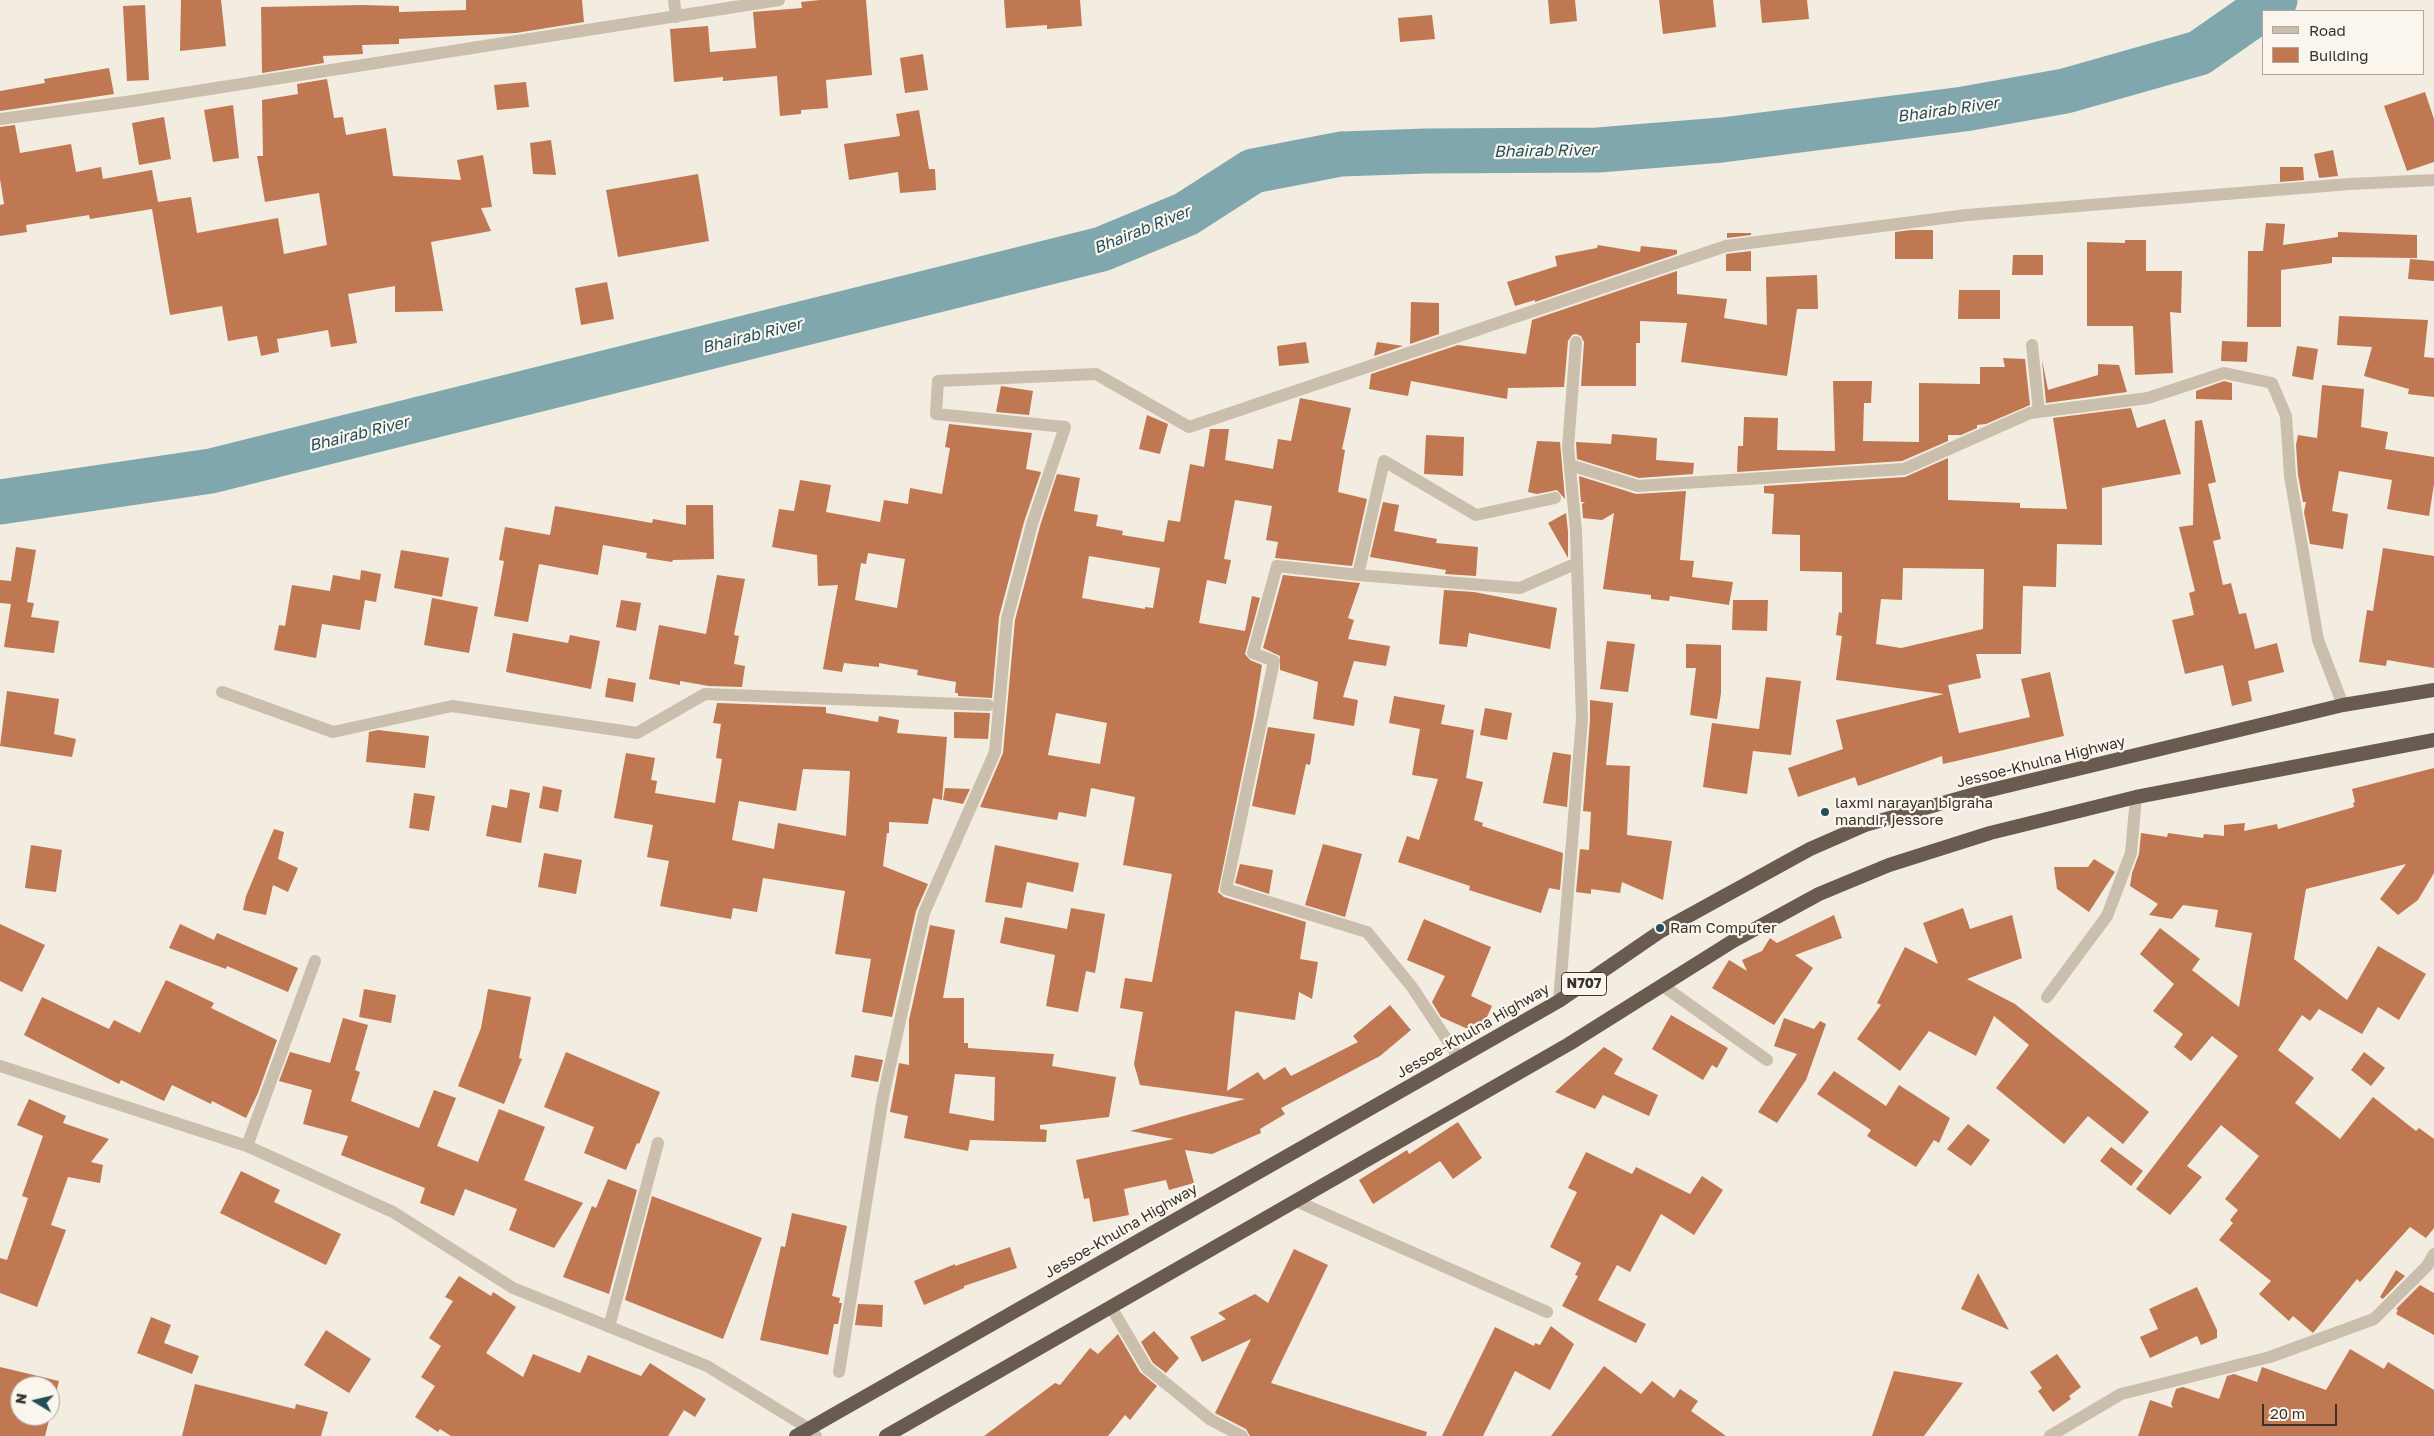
<!DOCTYPE html>
<html>
<head>
<meta charset="utf-8">
<style>
  body { margin:0 }
  #map { position:relative; width:2434px; height:1436px; overflow:hidden; background:#f2ece1; font-family:"Golos Text",sans-serif }
  canvas { display:block }
  .legend { position:absolute; left:2262px; top:10px; width:162px; height:65px; box-sizing:border-box; background:#faf6ee; border:1px solid #ada7a0; margin:0; padding:6px 9px; list-style:none; font-size:15px; color:#39312b }
  .legend li { display:flex; align-items:center; gap:10px; height:25px }
  .legend b { width:25px; border:1px solid #ada7a0 }
  .north { position:absolute; left:10px; top:1376px; width:50px; height:50px; box-sizing:border-box; background:#faf6ee; border:1px solid #ada7a0; border-radius:50%; rotate:279deg; font-size:14px; font-weight:700; line-height:20px; text-align:center; color:#39312b }
  .north::after { content:''; display:block; margin:auto; width:18px; height:22px; background:#234f59; clip-path:polygon(50% 0,100% 100%,50% 72%,0 100%) }
  .scale { position:absolute; left:2262px; top:1404px; width:75px; height:22px; box-sizing:border-box; border:2px solid #39312b; border-top:0; padding-left:6px; font-size:15px; line-height:18px; white-space:nowrap; color:#39312b; -webkit-text-stroke:4px #faf6ee; paint-order:stroke }
</style>
</head>
<body>
<div id="map">
<canvas width="2434" height="1436"></canvas>
<ul class="legend">
<li><b style="height:6px;background:#cabead"></b>Road</li>
<li><b style="height:14px;background:#bf7852"></b>Building</li>
</ul>
<div class="north">N</div>
<div class="scale">20 m</div>
</div>
<script>
const g = document.querySelector('canvas').getContext('2d');
g.lineJoin = 'round';
const toPath = rows => new Path2D(rows.map(r => 'M' + r).join(''));
function stroke(path, color, width, dash) { g.strokeStyle = color; g.lineWidth = width; g.lineCap = dash ? 'butt' : 'round'; g.setLineDash(dash || []); g.stroke(path); }
function fill(path, color) { g.fillStyle = color; g.fill(path, 'evenodd'); }
function label(font, color, halo, rows, align = 'center') {
  g.font = font + ' "Golos Text",sans-serif'; g.lineWidth = 4.5; g.setLineDash([]); g.textBaseline = 'middle'; g.strokeStyle = halo; g.fillStyle = color; for (const [text, x, y, turn = 0] of rows) {
    g.save(); g.translate(x, y); g.rotate((+turn || 0) * Math.PI / 180); g.textAlign = isNaN(turn) ? turn : align; if (halo) g.strokeText(text, 0, 0); g.fillText(text, 0, 0); g.restore();
  }
}
stroke(toPath([
  [0,502,211,471,1102,249,1186,214,1253,171,1341,154,1426,151,1598,150,1722,140,1964,109,2065,91,2199,53,2275,0]
]), '#81a7ae', 45);
fill(toPath([
  [181,0,221,0,226,46,180,51],
  [466,0,582,0,584,22,516,33,399,39,399,44,362,45,363,54,323,56,324,63,262,73,261,7,361,5,399,6,399,12,466,10],
  [820,0,866,0,872,75,826,80,828,108,801,110,801,114,780,116,777,76,723,81,723,77,674,82,670,29,708,26,710,52,756,48,753,12,802,8,801,2],
  [1004,0,1080,0,1082,26,1047,29,1047,25,1006,28],
  [1548,0,1575,0,1577,21,1550,24],
  [1659,0,1713,0,1716,27,1663,34],
  [1760,0,1807,0,1809,19,1762,23],
  [145,5,149,80,127,81,123,6],
  [1432,15,1435,39,1400,42,1398,18],
  [923,54,928,90,905,93,900,58],
  [109,68,114,94,0,111,0,91,45,83,44,79],
  [327,79,334,118,343,117,346,135,386,128,393,176,461,180,457,160,483,155,492,207,481,208,491,231,431,242,443,311,395,312,395,286,348,294,357,343,331,347,328,330,277,339,279,352,261,356,257,336,228,341,222,306,170,315,152,209,90,219,89,215,26,225,27,232,0,236,0,205,4,204,0,179,0,127,15,125,20,153,71,144,76,172,101,167,103,179,152,170,158,202,191,197,197,233,278,218,284,254,327,245,319,193,265,202,257,156,263,156,262,100,298,94,297,84],
  [526,82,529,107,497,110,494,85],
  [2425,92,2434,119,2434,162,2407,171,2384,106],
  [233,105,239,158,213,162,204,110],
  [919,110,929,169,935,169,936,190,900,193,898,172,849,180,844,144,900,136,896,114],
  [164,117,171,159,139,165,132,123],
  [551,140,556,175,533,174,530,143],
  [2333,150,2338,176,2319,178,2314,154],
  [2280,167,2303,167,2304,180,2280,182],
  [698,174,709,241,618,257,606,190],
  [2266,223,2285,224,2283,245,2338,237,2338,232,2417,235,2417,258,2332,257,2332,263,2281,270,2281,327,2247,327,2248,251,2263,251],
  [1911,230,1933,230,1933,259,1895,259,1895,232],
  [1727,233,1751,233,1751,235,1727,238],
  [2125,240,2146,240,2146,271,2182,271,2181,313,2170,312,2173,373,2135,375,2133,326,2087,326,2087,242,2125,243],
  [1598,245,1640,252,1641,246,1677,250,1677,254,1535,302,1535,300,1515,306,1507,282,1557,266,1555,256,1597,248],
  [1751,251,1751,271,1726,271,1726,254],
  [2013,255,2043,255,2043,275,2012,275],
  [2410,259,2434,261,2434,281,2408,279],
  [1677,271,1677,294,1727,299,1724,318,1767,325,1766,277,1817,275,1818,309,1797,309,1787,376,1681,362,1687,323,1640,321,1640,343,1636,343,1636,386,1581,386,1584,342,1581,336,1576,334,1572,335,1568,341,1564,387,1508,388,1507,399,1411,381,1408,396,1369,389,1371,374,1458,345,1526,354,1532,320],
  [607,282,614,319,581,325,575,288],
  [1959,290,2000,290,2000,319,1958,319],
  [1411,302,1439,303,1439,334,1410,344],
  [2339,316,2428,320,2424,357,2434,358,2434,397,2408,394,2409,389,2364,376,2372,347,2337,345],
  [2222,341,2248,342,2247,362,2221,361],
  [1306,342,1309,363,1279,366,1277,346],
  [1377,342,1403,346,1374,356],
  [2297,346,2318,349,2313,380,2292,376],
  [2003,358,2025,359,2030,405,1986,424,1977,425,1977,428,1961,435,1948,435,1948,441,1902,461,1737,472,1738,446,1743,446,1744,417,1778,418,1777,450,1835,451,1833,381,1872,381,1871,403,1864,403,1863,441,1919,442,1919,383,1980,384,1980,367,2005,367],
  [2042,360,2048,390,2098,375,2098,364,2119,365,2127,392,2046,403],
  [2224,381,2232,383,2232,400,2196,399,2196,391],
  [2322,385,2364,389,2361,427,2388,432,2385,449,2434,457,2434,484,2429,516,2387,509,2392,480,2339,471,2332,511,2348,514,2343,549,2310,544,2304,512,2306,502,2303,502,2298,475,2296,445,2298,435,2317,438],
  [1001,386,1033,391,1029,415,996,412],
  [1300,398,1351,408,1342,449,1345,450,1338,492,1367,499,1352,566,1275,558,1278,542,1266,540,1272,506,1235,500,1224,559,1231,560,1226,584,1207,580,1199,623,1245,631,1252,596,1260,598,1245,654,1250,660,1262,665,1253,721,1218,892,1224,897,1306,922,1300,959,1318,962,1312,999,1299,992,1295,1020,1235,1011,1227,1091,1258,1072,1264,1080,1285,1067,1291,1076,1358,1042,1353,1036,1390,1005,1411,1030,1380,1056,1281,1108,1285,1114,1260,1129,1261,1133,1212,1154,1185,1150,1194,1183,1169,1190,1166,1180,1124,1189,1129,1215,1093,1222,1089,1198,1084,1199,1076,1160,1174,1139,1130,1131,1245,1099,1140,1085,1134,1064,1143,1012,1120,1008,1125,978,1152,982,1172,874,1123,865,1135,797,1091,788,1086,817,1059,812,1057,820,980,807,1003,753,1015,620,1040,526,1057,474,1080,478,1074,511,1098,515,1096,526,1123,531,1122,535,1164,542,1168,520,1180,522,1190,464,1204,467,1210,429,1229,429,1225,460,1273,469,1278,439,1291,441],
  [1089,556,1160,568,1153,608,1145,607,1145,609,1082,598],
  [1056,713,1107,723,1100,764,1048,755],
  [2131,408,2137,428,2165,419,2181,474,2102,488,2102,545,2057,544,2056,587,2023,586,2021,654,1976,654,1981,678,1948,685,1959,733,2030,717,2021,679,2050,672,2064,736,1943,764,1942,756,1858,786,1855,777,1798,797,1788,768,1843,749,1836,720,1944,694,1836,680,1842,636,1836,635,1839,612,1842,613,1842,572,1800,571,1800,535,1772,534,1774,494,1764,493,1764,486,1905,477,1948,458,1948,500,2020,503,2020,508,2067,509,2053,418],
  [1903,568,1984,569,1983,629,1901,648,1876,644,1881,599,1902,600],
  [1147,415,1168,424,1160,454,1139,449],
  [2202,420,2216,482,2208,484,2221,539,2213,541,2223,585,2231,583,2239,614,2246,613,2255,649,2277,643,2284,672,2248,681,2252,701,2232,706,2223,665,2185,674,2172,620,2194,615,2189,593,2195,591,2179,527,2193,525,2195,421],
  [949,424,1032,433,1026,469,1041,472,1024,522,999,617,992,698,958,696,958,693,955,693,956,682,917,675,918,670,879,663,879,667,844,663,842,672,823,669,838,585,818,586,817,555,772,547,779,509,794,511,800,480,831,485,826,512,880,522,884,500,908,504,910,488,942,494,950,448,945,447],
  [868,553,905,559,897,608,855,600,861,563,866,564],
  [1612,434,1657,438,1656,460,1694,463,1693,474,1639,478,1577,459,1576,442,1611,444],
  [1426,435,1464,437,1463,476,1424,474],
  [1537,441,1560,442,1565,499,1557,490,1537,494,1528,492],
  [1579,476,1636,494,1686,491,1680,560,1694,561,1692,577,1733,582,1729,605,1670,596,1669,601,1651,599,1651,595,1603,589,1614,513,1602,520,1583,518,1582,504,1585,502,1581,502],
  [1383,502,1399,505,1394,531,1437,539,1436,543,1478,547,1476,576,1445,574,1446,570,1370,557],
  [686,505,713,505,714,559,673,560,672,562,646,558,647,553,603,545,598,575,539,564,528,622,494,616,504,561,499,560,505,527,550,535,555,506,652,523,653,519,686,525],
  [1566,513,1568,532,1568,558,1548,523],
  [16,547,36,550,27,602,34,603,31,617,59,621,54,653,4,647,11,604,0,603,0,580,11,581],
  [2383,548,2434,556,2434,668,2387,660,2386,666,2359,662,2367,610,2373,611],
  [401,550,449,558,442,597,394,588],
  [361,570,381,574,376,602,365,600,360,630,322,624,316,658,274,650,279,625,285,626,292,585,330,591,333,575,360,580],
  [717,575,745,579,734,635,739,636,734,664,745,666,742,687,709,686,680,681,680,685,649,679,659,625,706,634],
  [1283,575,1360,583,1348,618,1354,620,1348,639,1390,646,1386,666,1354,661,1343,697,1358,700,1354,726,1313,719,1318,682,1280,670,1280,656,1263,648],
  [1444,590,1474,592,1557,608,1550,649,1469,633,1467,647,1439,644],
  [432,598,478,607,469,653,424,645],
  [621,600,641,603,636,631,616,627],
  [1733,600,1768,600,1767,631,1732,630],
  [513,633,568,643,570,635,600,641,591,689,506,672],
  [1607,641,1635,644,1628,692,1600,689],
  [1686,644,1721,645,1721,693,1717,719,1690,715,1696,668,1686,668],
  [1766,677,1801,681,1791,755,1753,751,1747,794,1703,787,1712,723,1759,729],
  [608,678,636,683,633,702,605,697],
  [7,691,59,699,54,734,76,739,72,757,0,746],
  [1394,696,1445,705,1441,724,1474,730,1466,778,1483,782,1474,820,1483,823,1482,826,1563,853,1560,890,1549,888,1541,913,1469,890,1470,886,1398,862,1407,836,1419,840,1438,779,1412,775,1420,729,1389,723],
  [1590,700,1613,703,1606,765,1630,766,1627,835,1672,841,1663,900,1622,882,1620,893,1591,889,1591,894,1576,892,1580,849,1589,850,1591,812,1583,811,1590,720],
  [717,703,826,707,826,713,878,722,879,716,899,720,897,733,947,737,942,800,933,798,928,824,889,822,889,833,887,833,883,866,928,884,916,911,892,1017,862,1012,871,959,835,954,845,891,763,878,757,912,733,908,731,919,660,906,669,861,647,857,653,825,614,818,626,753,655,758,651,780,657,781,655,793,715,803,722,759,716,758,721,724,713,723],
  [803,769,850,771,846,836,778,823,774,849,732,840,739,801,796,811],
  [1485,708,1512,713,1507,740,1480,735],
  [954,712,990,713,988,739,954,738],
  [1268,727,1315,734,1310,765,1306,764,1295,815,1252,806],
  [378,730,429,736,425,768,366,762,369,732],
  [1553,752,1571,755,1567,807,1543,803],
  [2434,768,2434,873,2418,900,2398,915,2380,899,2406,864,2306,889,2294,959,2347,1000,2378,946,2426,974,2399,1020,2378,1007,2362,1034,2319,1009,2310,1021,2302,1015,2278,1050,2314,1078,2295,1103,2340,1139,2373,1097,2416,1131,2419,1128,2434,1139,2434,1228,2426,1238,2410,1227,2360,1282,2357,1279,2313,1333,2293,1316,2289,1321,2259,1294,2271,1281,2219,1240,2233,1223,2230,1220,2238,1210,2225,1199,2259,1156,2221,1125,2187,1166,2202,1177,2170,1215,2136,1189,2238,1056,2212,1036,2191,1061,2174,1047,2183,1034,2153,1011,2174,984,2140,954,2160,928,2200,959,2192,970,2239,1007,2252,933,2215,927,2218,910,2183,905,2172,919,2149,915,2158,904,2130,886,2132,873,2139,854,2141,833,2167,837,2168,833,2203,838,2204,834,2224,836,2224,825,2245,823,2244,831,2277,824,2278,829,2354,807,2353,803,2355,802,2352,789],
  [543,786,562,790,558,812,539,808],
  [945,788,970,789,963,804,943,800],
  [510,789,530,793,521,843,486,836,492,805,507,808],
  [414,793,435,796,429,831,409,828],
  [274,829,284,832,278,859,298,868,288,892,273,885,266,915,243,910,246,896],
  [1323,844,1362,854,1345,917,1305,905],
  [31,845,62,850,56,892,25,888],
  [995,845,1079,863,1073,892,1027,882,1022,908,985,902],
  [544,853,582,860,576,894,538,887],
  [2094,859,2115,872,2089,912,2057,889,2054,867,2088,867],
  [1240,864,1273,870,1269,894,1235,883],
  [1071,908,1105,914,1095,973,1086,971,1078,1012,1046,1006,1055,955,1000,943,1005,917,1067,929],
  [1963,908,1970,929,2012,915,2022,958,1967,979,2015,1004,2149,1112,2123,1144,2088,1116,2064,1144,1996,1088,2029,1045,1994,1016,1976,1056,1929,1031,1900,1071,1857,1039,1881,1005,1877,1003,1905,947,1938,964,1923,923],
  [1834,915,1842,938,1795,955,1813,968,1774,1025,1712,988,1729,960,1747,971,1742,960,1762,951,1770,938,1777,943],
  [1424,919,1491,947,1471,996,1492,1006,1479,1034,1441,1017,1432,1002,1445,976,1407,960],
  [0,924,45,945,22,992,0,981],
  [180,924,214,940,217,933,298,968,288,992,227,966,226,969,169,948],
  [930,925,955,930,943,998,964,998,964,1043,968,1043,968,1048,1054,1054,1052,1066,1116,1077,1109,1117,1040,1125,1040,1129,1047,1130,1046,1142,970,1140,968,1151,904,1138,908,1116,890,1112,899,1063,909,1065,909,1020],
  [955,1074,995,1077,994,1121,949,1113],
  [166,980,214,1003,211,1008,277,1040,258,1093,246,1118,212,1101,211,1104,172,1085,164,1101,121,1080,119,1084,24,1035,42,997,109,1029,114,1020,140,1033],
  [364,989,396,995,391,1023,359,1017],
  [488,989,531,997,519,1058,522,1059,504,1104,458,1086,481,1028],
  [1671,1015,1728,1048,1717,1068,1712,1065,1703,1080,1652,1049],
  [343,1018,368,1025,355,1070,360,1072,351,1101,419,1128,434,1090,456,1098,437,1146,478,1162,499,1109,545,1127,524,1180,583,1203,554,1248,509,1230,517,1209,465,1189,454,1216,420,1203,425,1188,341,1155,348,1136,303,1124,312,1090,279,1081,290,1052,330,1063],
  [1784,1018,1814,1029,1820,1021,1826,1024,1806,1080,1777,1123,1758,1112,1797,1054,1774,1046],
  [1604,1047,1623,1059,1614,1074,1658,1095,1649,1116,1603,1095,1595,1109,1555,1092],
  [566,1052,660,1092,639,1144,637,1143,626,1170,584,1153,594,1127,544,1107],
  [2364,1052,2385,1068,2371,1086,2351,1070],
  [855,1055,883,1060,878,1082,851,1077],
  [1834,1071,1886,1106,1899,1085,1950,1118,1939,1143,1934,1140,1916,1167,1867,1136,1871,1130,1817,1094],
  [29,1099,66,1116,63,1123,109,1139,91,1162,103,1165,100,1183,68,1177,51,1225,66,1230,37,1307,0,1293,0,1258,7,1260,28,1198,22,1196,43,1136,17,1125],
  [1458,1122,1482,1158,1453,1179,1440,1161,1373,1204,1359,1180,1407,1150,1409,1154],
  [1968,1124,1990,1140,1971,1166,1947,1149],
  [2111,1147,2143,1171,2131,1186,2100,1161],
  [1586,1152,1632,1174,1636,1167,1690,1194,1702,1176,1723,1190,1694,1235,1661,1214,1630,1272,1617,1265,1598,1300,1646,1324,1636,1343,1562,1306,1578,1276,1575,1275,1581,1263,1550,1247,1577,1192,1568,1188],
  [241,1171,280,1190,274,1202,341,1234,326,1265,220,1213],
  [608,1179,637,1190,609,1294,563,1277,592,1206,596,1208],
  [652,1196,762,1238,723,1339,625,1300],
  [792,1213,847,1226,832,1296,840,1298,839,1303,842,1303,838,1324,834,1324,828,1355,760,1340,781,1246,785,1247],
  [1010,1247,1017,1268,964,1286,964,1288,924,1305,914,1281,955,1264,955,1266],
  [1294,1249,1328,1265,1271,1383,1427,1432,1426,1436,1250,1436,1246,1429,1215,1413,1251,1339,1202,1362,1190,1337,1226,1319,1218,1313,1255,1294,1268,1303],
  [2396,1270,2405,1276,2383,1299,2380,1297],
  [1978,1273,2009,1330,1961,1309],
  [459,1276,491,1296,493,1292,516,1307,486,1353,523,1377,533,1354,580,1373,588,1355,641,1376,650,1363,706,1399,695,1417,684,1410,668,1436,451,1436,440,1429,438,1432,415,1417,435,1386,421,1377,441,1346,429,1338,453,1301,445,1297],
  [2420,1285,2434,1293,2434,1335,2396,1314,2398,1310,2396,1309],
  [2197,1287,2217,1330,2217,1338,2201,1345,2197,1336,2150,1358,2140,1337,2158,1329,2149,1309],
  [858,1304,883,1305,882,1327,855,1325],
  [151,1317,171,1325,164,1343,199,1356,192,1374,137,1353],
  [1551,1326,1574,1344,1550,1390,1515,1371,1483,1436,1442,1436,1495,1327,1534,1346,1535,1343,1540,1345],
  [326,1330,371,1359,349,1393,304,1365],
  [1154,1331,1179,1358,1166,1373,1153,1363,1141,1342],
  [1118,1334,1140,1372,1157,1386,1130,1420,1125,1415,1108,1436,984,1436,1055,1383,1060,1385,1090,1348,1098,1354],
  [2350,1349,2384,1369,2388,1362,2434,1390,2434,1436,2138,1436,2150,1400,2173,1408,2171,1404,2176,1389,2183,1387,2219,1399,2227,1376,2234,1374,2257,1382,2262,1367,2326,1390],
  [2057,1354,2081,1387,2069,1396,2071,1399,2053,1412,2038,1391,2042,1388,2030,1372],
  [1604,1366,1641,1394,1652,1381,1674,1398,1680,1389,1698,1401,1691,1411,1726,1436,1551,1436],
  [0,1367,59,1381,45,1436,0,1436],
  [20,1386,50,1386,50,1416,20,1416],
  [1894,1371,1963,1383,1924,1436,1872,1436],
  [195,1384,295,1409,296,1404,328,1412,321,1436,182,1436]
]), '#bf7852');
stroke(toPath([
  [2047,997,2107,916,2131,853,2136,797]
]), '#cabead', 12);
stroke(toPath([
  [674,0,676,17],
  [0,119,133,101,779,0],
  [2032,345,2039,412],
  [1570,465,1638,486,1904,469,2030,413,2148,398,2224,373,2272,383,2286,416,2290,476,2318,640,2343,705],
  [1358,575,1520,588,1577,563],
  [222,692,333,732,452,706,637,733,705,694,988,705],
  [1663,986,1767,1060],
  [1559,1001,1582,719,1576,531,1568,447,1576,342],
  [1459,1058,1412,987,1367,932,1226,889,1274,661,1253,653,1277,566,1358,575,1384,461,1476,515,1555,498],
  [0,1066,247,1146,393,1212,513,1288,707,1366,808,1428,816,1436],
  [247,1146,315,961],
  [1296,1201,1547,1312],
  [1111,1307,1147,1368,1211,1420,1242,1436],
  [609,1327,658,1143],
  [839,1372,883,1097,924,913,995,752,1007,619,1032,524,1065,427,936,414,938,381,1096,374,1189,427,1726,246,1967,215,2350,184,2434,180],
  [2050,1436,2121,1394,2270,1357,2374,1319,2427,1266,2434,1254]
]), '#cabead', 12);
stroke(toPath([
  [796,1436,1559,1001,1661,931,1810,849,1865,825,1978,793,2343,705,2434,690],
  [886,1436,1569,1044,1733,941,1819,894,1889,865,1990,833,2136,797,2434,740]
]), '#6a5b50', 14);
for (const [x, y, r, color] of [
  [1825,812,5,"#234f59"],
  [1660,928,5,"#234f59"]
]) { const dot = new Path2D(); dot.arc(x, y, r, 0, 2 * Math.PI); g.fillStyle = color; g.fill(dot); stroke(dot, '#faf6ee', 2); }
for (const [x, y, w] of [
  [1584,984,45]
]) { const box = new Path2D(); box.roundRect(x - w / 2, y - 11.5, w, 23, 4); g.fillStyle = '#faf6ee'; g.fill(box); stroke(box, '#39312b', 1); }
label('bold 14px', '#39312b', null, [
  ["N707",1584,984]
]);
label('15px', '#39312b', '#faf6ee', [
  ["Jessoe-Khulna Highway",2041,762,-14],
  ["Jessoe-Khulna Highway",1473,1031,-30],
  ["Jessoe-Khulna Highway",1121,1231,-30]
]);
label('15px', '#39312b', '#faf6ee', [
  ["laxmi narayan bigraha",1835,803],
  ["mandir, jessore",1835,820],
  ["Ram Computer",1670,928]
], 'left');
label('italic 16px', '#234f59', '#faf6ee', [
  ["Bhairab River",1948,110,-8],
  ["Bhairab River",1545,151,-1],
  ["Bhairab River",1142,230,-22],
  ["Bhairab River",752,336,-14],
  ["Bhairab River",359,434,-14]
]);
</script>
</body>
</html>
